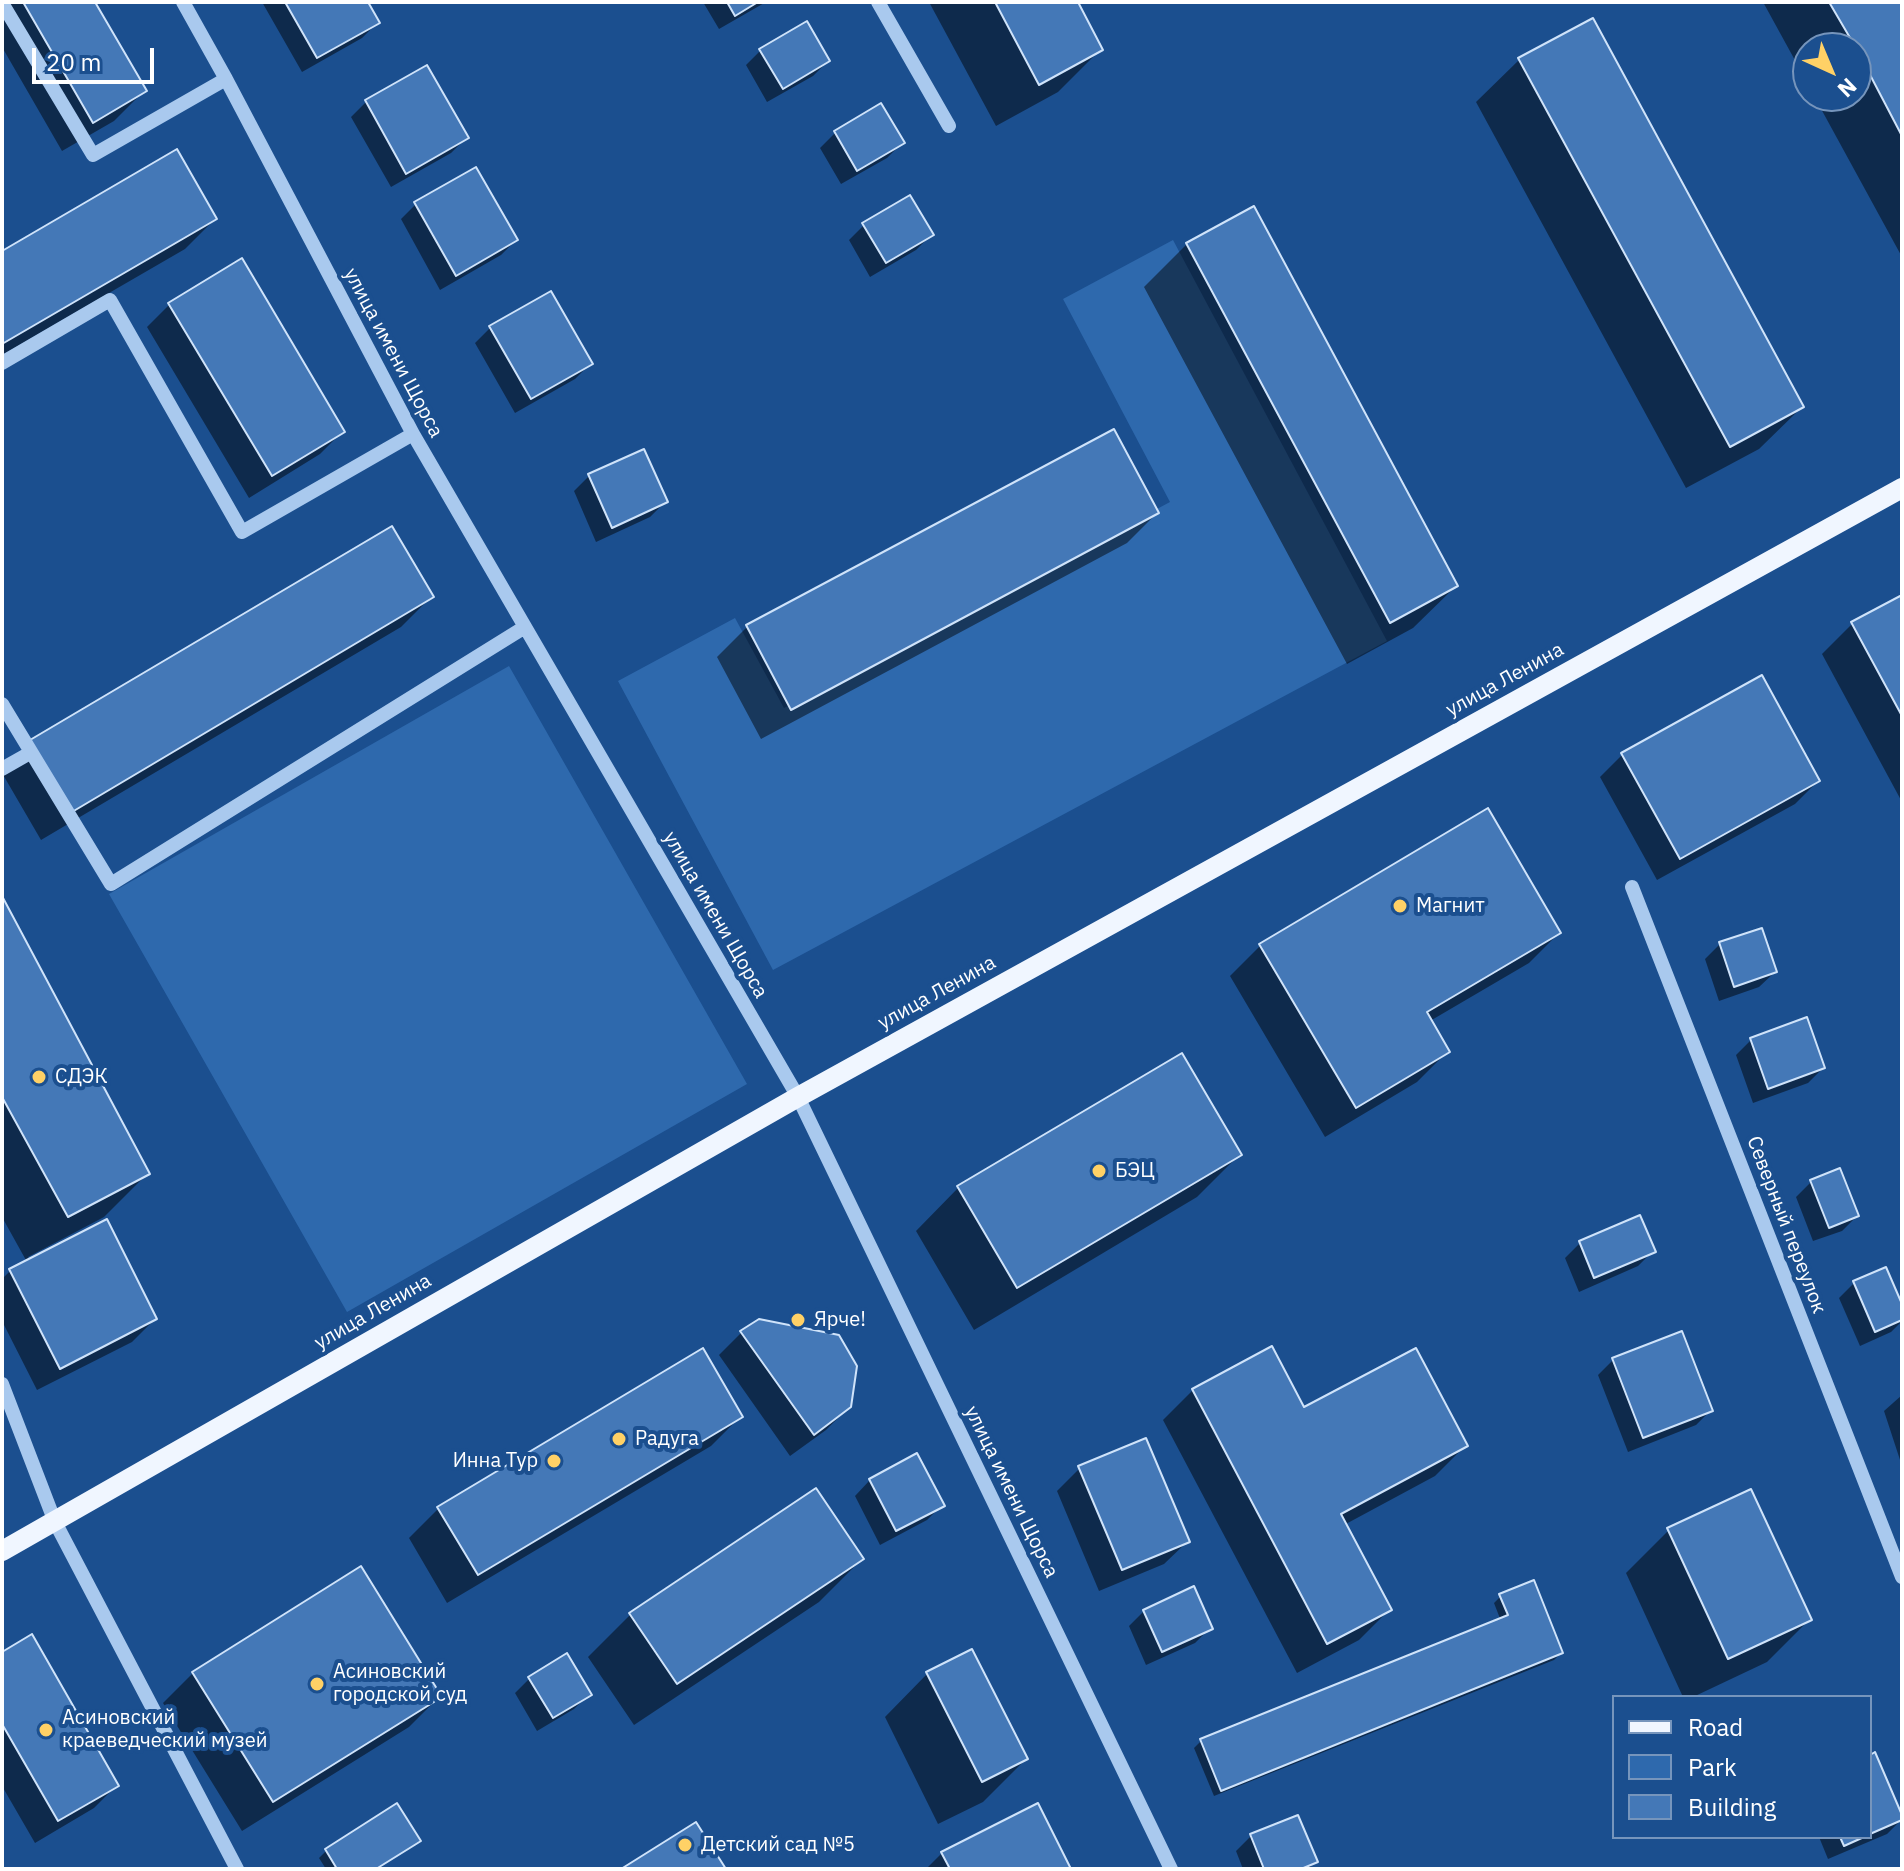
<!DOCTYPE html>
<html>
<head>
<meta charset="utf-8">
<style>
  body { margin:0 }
  #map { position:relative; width:1904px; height:1871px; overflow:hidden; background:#1b4f8f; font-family:"IBM Plex Sans",sans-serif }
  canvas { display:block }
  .frame { position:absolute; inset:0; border:4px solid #fff; pointer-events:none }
  .legend { position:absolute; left:1612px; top:1695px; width:260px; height:144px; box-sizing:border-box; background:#1b4f8f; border:2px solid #7695bc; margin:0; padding:10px 14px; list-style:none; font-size:24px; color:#fff }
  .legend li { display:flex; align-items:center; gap:16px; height:40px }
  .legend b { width:40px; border:2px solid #7695bc }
  .north { position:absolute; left:1792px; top:32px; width:80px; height:80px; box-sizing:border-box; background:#1b4f8f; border:2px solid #7695bc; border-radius:50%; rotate:136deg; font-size:22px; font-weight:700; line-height:32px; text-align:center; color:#fff }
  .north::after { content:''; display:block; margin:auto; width:28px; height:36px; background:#ffd166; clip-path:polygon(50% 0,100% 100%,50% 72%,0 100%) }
  .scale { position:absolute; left:32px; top:48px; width:122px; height:36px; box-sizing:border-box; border:4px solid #fff; border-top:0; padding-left:10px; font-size:24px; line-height:28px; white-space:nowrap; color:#fff; -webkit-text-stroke:6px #1b4f8f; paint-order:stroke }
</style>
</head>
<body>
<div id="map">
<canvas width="1904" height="1871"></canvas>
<div class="frame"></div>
<ul class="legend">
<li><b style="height:10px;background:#f0f6ff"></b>Road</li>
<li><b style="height:22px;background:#2e69ad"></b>Park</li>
<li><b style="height:22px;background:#4478b7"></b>Building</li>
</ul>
<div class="north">N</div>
<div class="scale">20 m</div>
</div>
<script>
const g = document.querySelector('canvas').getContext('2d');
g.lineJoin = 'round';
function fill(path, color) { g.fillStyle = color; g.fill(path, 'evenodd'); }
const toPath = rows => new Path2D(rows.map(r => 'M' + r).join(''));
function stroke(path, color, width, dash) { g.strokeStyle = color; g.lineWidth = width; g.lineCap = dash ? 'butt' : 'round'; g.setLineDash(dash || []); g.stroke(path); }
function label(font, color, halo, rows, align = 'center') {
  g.font = font + ' "IBM Plex Sans",sans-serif'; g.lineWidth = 8; g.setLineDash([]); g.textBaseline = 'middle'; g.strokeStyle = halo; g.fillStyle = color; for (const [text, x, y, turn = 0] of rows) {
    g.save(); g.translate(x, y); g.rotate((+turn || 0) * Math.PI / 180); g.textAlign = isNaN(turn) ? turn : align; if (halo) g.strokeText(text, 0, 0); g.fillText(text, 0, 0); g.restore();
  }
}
fill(toPath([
  [1173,240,1387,641,773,970,618,681,735,618,784,708,1170,502,1063,299],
  [509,666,747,1084,347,1312,109,894]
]), '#2e69ad');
fill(toPath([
  [2,2,93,2,144,91,114,121,62,151,2,47],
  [262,2,365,2,377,23,362,38,302,72],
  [703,2,766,2,719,29],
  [929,2,1075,2,1101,49,1058,92,996,126],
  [1763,2,1902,2,1902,257,1814,96,1856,96,1856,48,1808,48,1808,84],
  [761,50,828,61,813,76,767,102,746,65],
  [1519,60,1802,407,1759,449,1686,488,1476,102],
  [426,67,466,138,451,153,391,187,351,117,366,102],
  [835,133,902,143,887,158,841,184,820,148],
  [416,204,516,240,501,255,440,290,401,219],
  [215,219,185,249,2,355,2,253],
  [864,225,931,235,916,250,870,277,849,240],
  [1187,244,1456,586,1413,628,1347,664,1144,287],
  [550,293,590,364,575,379,515,413,475,343,490,328],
  [169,305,343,431,320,454,249,498,147,327],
  [643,452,665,502,650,517,596,542,574,491,589,476],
  [1157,513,1127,543,761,739,717,657,747,627],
  [431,597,401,627,41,840,2,773,2,771],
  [1902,597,1902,802,1822,654,1852,624],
  [1623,754,1818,781,1795,804,1657,880,1600,777],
  [1487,811,1559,933,1529,963,1430,1021,1447,1052,1417,1082,1325,1137,1230,976,1260,946],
  [2,900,147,1174,104,1217,28,1257,30,1260,155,1319,132,1342,37,1390,2,1321,2,1279,11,1270,27,1262,2,1217],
  [1720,944,1775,972,1759,987,1719,1001,1705,959],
  [1751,1040,1823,1068,1808,1083,1753,1103,1736,1055],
  [1239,1155,1197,1197,974,1330,916,1231,958,1188],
  [1811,1182,1857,1216,1842,1231,1813,1241,1796,1197],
  [1580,1243,1653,1251,1638,1266,1579,1292,1565,1258],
  [1854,1283,1902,1308,1902,1321,1891,1332,1860,1346,1839,1298],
  [742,1332,849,1407,826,1430,790,1456,719,1355],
  [1271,1349,1303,1410,1465,1446,1435,1476,1344,1525,1389,1610,1359,1640,1297,1673,1163,1420,1193,1390],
  [1613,1360,1711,1410,1696,1425,1628,1452,1598,1375],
  [1902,1395,1902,1466,1884,1411],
  [741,1416,711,1446,447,1603,409,1538,439,1508],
  [916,1456,942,1505,927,1520,880,1545,855,1496,870,1480],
  [1080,1468,1187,1542,1164,1564,1099,1591,1057,1491],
  [1669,1530,1809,1620,1767,1662,1693,1697,1683,1697,1626,1573],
  [862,1559,819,1602,634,1725,588,1657,631,1614],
  [1501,1596,1561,1653,1554,1660,1214,1796,1194,1748,1201,1741,1501,1621,1494,1603],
  [1144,1611,1210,1628,1195,1643,1146,1665,1129,1626],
  [2,1654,117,1785,94,1808,35,1843,2,1786],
  [193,1673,439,1697,409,1727,242,1831,163,1703],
  [927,1674,1026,1759,983,1802,938,1824,885,1717],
  [530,1678,589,1694,574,1709,537,1731,515,1693],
  [1870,1757,1902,1819,1887,1834,1828,1859,1819,1837,1870,1837],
  [396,1806,418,1840,411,1847,377,1869,326,1869,319,1858,326,1851],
  [1251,1836,1315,1862,1308,1869,1243,1869,1236,1851],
  [942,1853,1069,1869,926,1869]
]), '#0007');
const building = toPath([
  [23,2,95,2,147,91,93,123,23,2],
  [285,2,368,2,380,23,317,58,285,2],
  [727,2,758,2,735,16,727,2],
  [995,2,1078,2,1103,50,1039,85,995,2],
  [1829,2,1902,2,1902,136,1856,48,1829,2],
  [1593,18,1804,407,1730,447,1518,58,1593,18],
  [807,21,830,61,783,89,759,49,807,21],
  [427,65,469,138,406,174,365,100,427,65],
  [881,103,905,143,857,171,834,131,881,103],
  [177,149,217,219,2,344,2,251,177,149],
  [476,167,518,240,456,276,414,202,476,167],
  [910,195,934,235,886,263,862,223,910,195],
  [1254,206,1458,586,1390,623,1186,243,1254,206],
  [242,258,345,432,272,476,168,303,242,258],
  [551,291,593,364,531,399,489,326,551,291],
  [1114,429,1159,513,791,710,746,625,1114,429],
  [644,449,668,502,612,528,588,474,644,449],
  [392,526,434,597,72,812,30,740,392,526],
  [1902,595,1902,716,1851,622,1902,595],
  [1762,675,1820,781,1680,859,1621,753,1762,675],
  [1488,808,1561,933,1427,1012,1450,1052,1356,1108,1259,944,1488,808],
  [2,896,150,1174,68,1217,2,1097,2,896],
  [1762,928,1777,972,1734,987,1719,942,1762,928],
  [1807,1017,1825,1068,1768,1089,1750,1038,1807,1017],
  [1182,1053,1242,1155,1017,1288,957,1186,1182,1053],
  [1840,1168,1859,1216,1829,1228,1810,1180,1840,1168],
  [1640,1215,1656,1252,1594,1278,1579,1241,1640,1215],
  [107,1219,157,1319,60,1369,9,1269,107,1219],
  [1886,1267,1902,1304,1902,1320,1875,1332,1853,1281,1886,1267],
  [759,1319,839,1335,857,1366,851,1407,814,1435,740,1331,759,1319],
  [1682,1331,1713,1411,1643,1438,1612,1358,1682,1331],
  [1272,1346,1304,1407,1416,1348,1468,1446,1341,1514,1392,1610,1327,1644,1192,1389,1272,1346],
  [703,1348,743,1417,478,1575,437,1507,703,1348],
  [1146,1438,1190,1542,1122,1570,1078,1466,1146,1438],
  [917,1453,945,1506,896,1531,869,1479,917,1453],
  [816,1488,864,1559,677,1684,629,1613,816,1488],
  [1751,1489,1812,1620,1728,1659,1667,1528,1751,1489],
  [361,1566,442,1697,273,1802,192,1672,361,1566],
  [1534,1580,1563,1653,1221,1791,1200,1739,1508,1615,1499,1594,1534,1580],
  [1194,1586,1213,1629,1162,1652,1143,1610,1194,1586],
  [32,1634,119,1786,58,1821,2,1724,2,1652,32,1634],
  [972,1649,1028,1759,982,1782,926,1672,972,1649],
  [567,1653,592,1695,553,1718,528,1677,567,1653],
  [1875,1752,1902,1815,1902,1820,1870,1834,1870,1755,1875,1752],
  [397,1803,421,1841,376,1869,337,1869,325,1849,397,1803],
  [1038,1803,1071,1869,950,1869,941,1852,1038,1803],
  [1298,1815,1318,1862,1301,1869,1264,1869,1250,1834,1298,1815],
  [696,1822,726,1869,621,1869,696,1822],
  [1840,1837,1864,1837,1844,1846,1840,1837]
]);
fill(building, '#4478b7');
stroke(building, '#cfe3fa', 2);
stroke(toPath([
  [183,2,226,79,413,434,798,1097,1171,1869],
  [878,2,949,126],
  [2,3,93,155,226,79],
  [2,363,110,300,242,532,413,434],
  [2,704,111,884,525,627],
  [2,769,30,753],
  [1632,887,1902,1577],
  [2,1384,55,1522,237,1869]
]), '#a9c9ee', 14);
stroke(toPath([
  [2,1551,798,1097,1902,488]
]), '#f0f6ff', 20);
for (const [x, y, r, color] of [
  [1400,906,8,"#ffd166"],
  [39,1077,8,"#ffd166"],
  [1099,1171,8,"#ffd166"],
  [798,1320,8,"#ffd166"],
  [619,1439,8,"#ffd166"],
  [554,1461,8,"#ffd166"],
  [317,1684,8,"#ffd166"],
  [46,1730,8,"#ffd166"],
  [685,1845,8,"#ffd166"]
]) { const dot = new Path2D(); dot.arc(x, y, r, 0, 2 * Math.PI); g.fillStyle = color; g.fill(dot); stroke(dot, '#1b4f8f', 3); }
label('20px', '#fff', '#1b4f8f', [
  ["улица имени Щорса",393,353,62],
  ["улица Ленина",1505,680,-29],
  ["улица имени Щорса",715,915,60],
  ["улица Ленина",937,993,-29],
  ["Северный переулок",1786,1225,69],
  ["улица Ленина",373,1312,-30],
  ["улица имени Щорса",1011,1492,64]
]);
label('20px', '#fff', '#1b4f8f', [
  ["Магнит",1416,906],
  ["СДЭК",55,1077],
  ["БЭЦ",1115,1171],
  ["Ярче!",814,1320],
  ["Радуга",635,1439],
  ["Инна Тур",538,1461,"right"],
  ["Асиновский",333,1672],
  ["городской суд",333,1695],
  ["Асиновский",62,1718],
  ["краеведческий музей",62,1741],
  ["Детский сад №5",701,1845]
], 'left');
</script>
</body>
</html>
